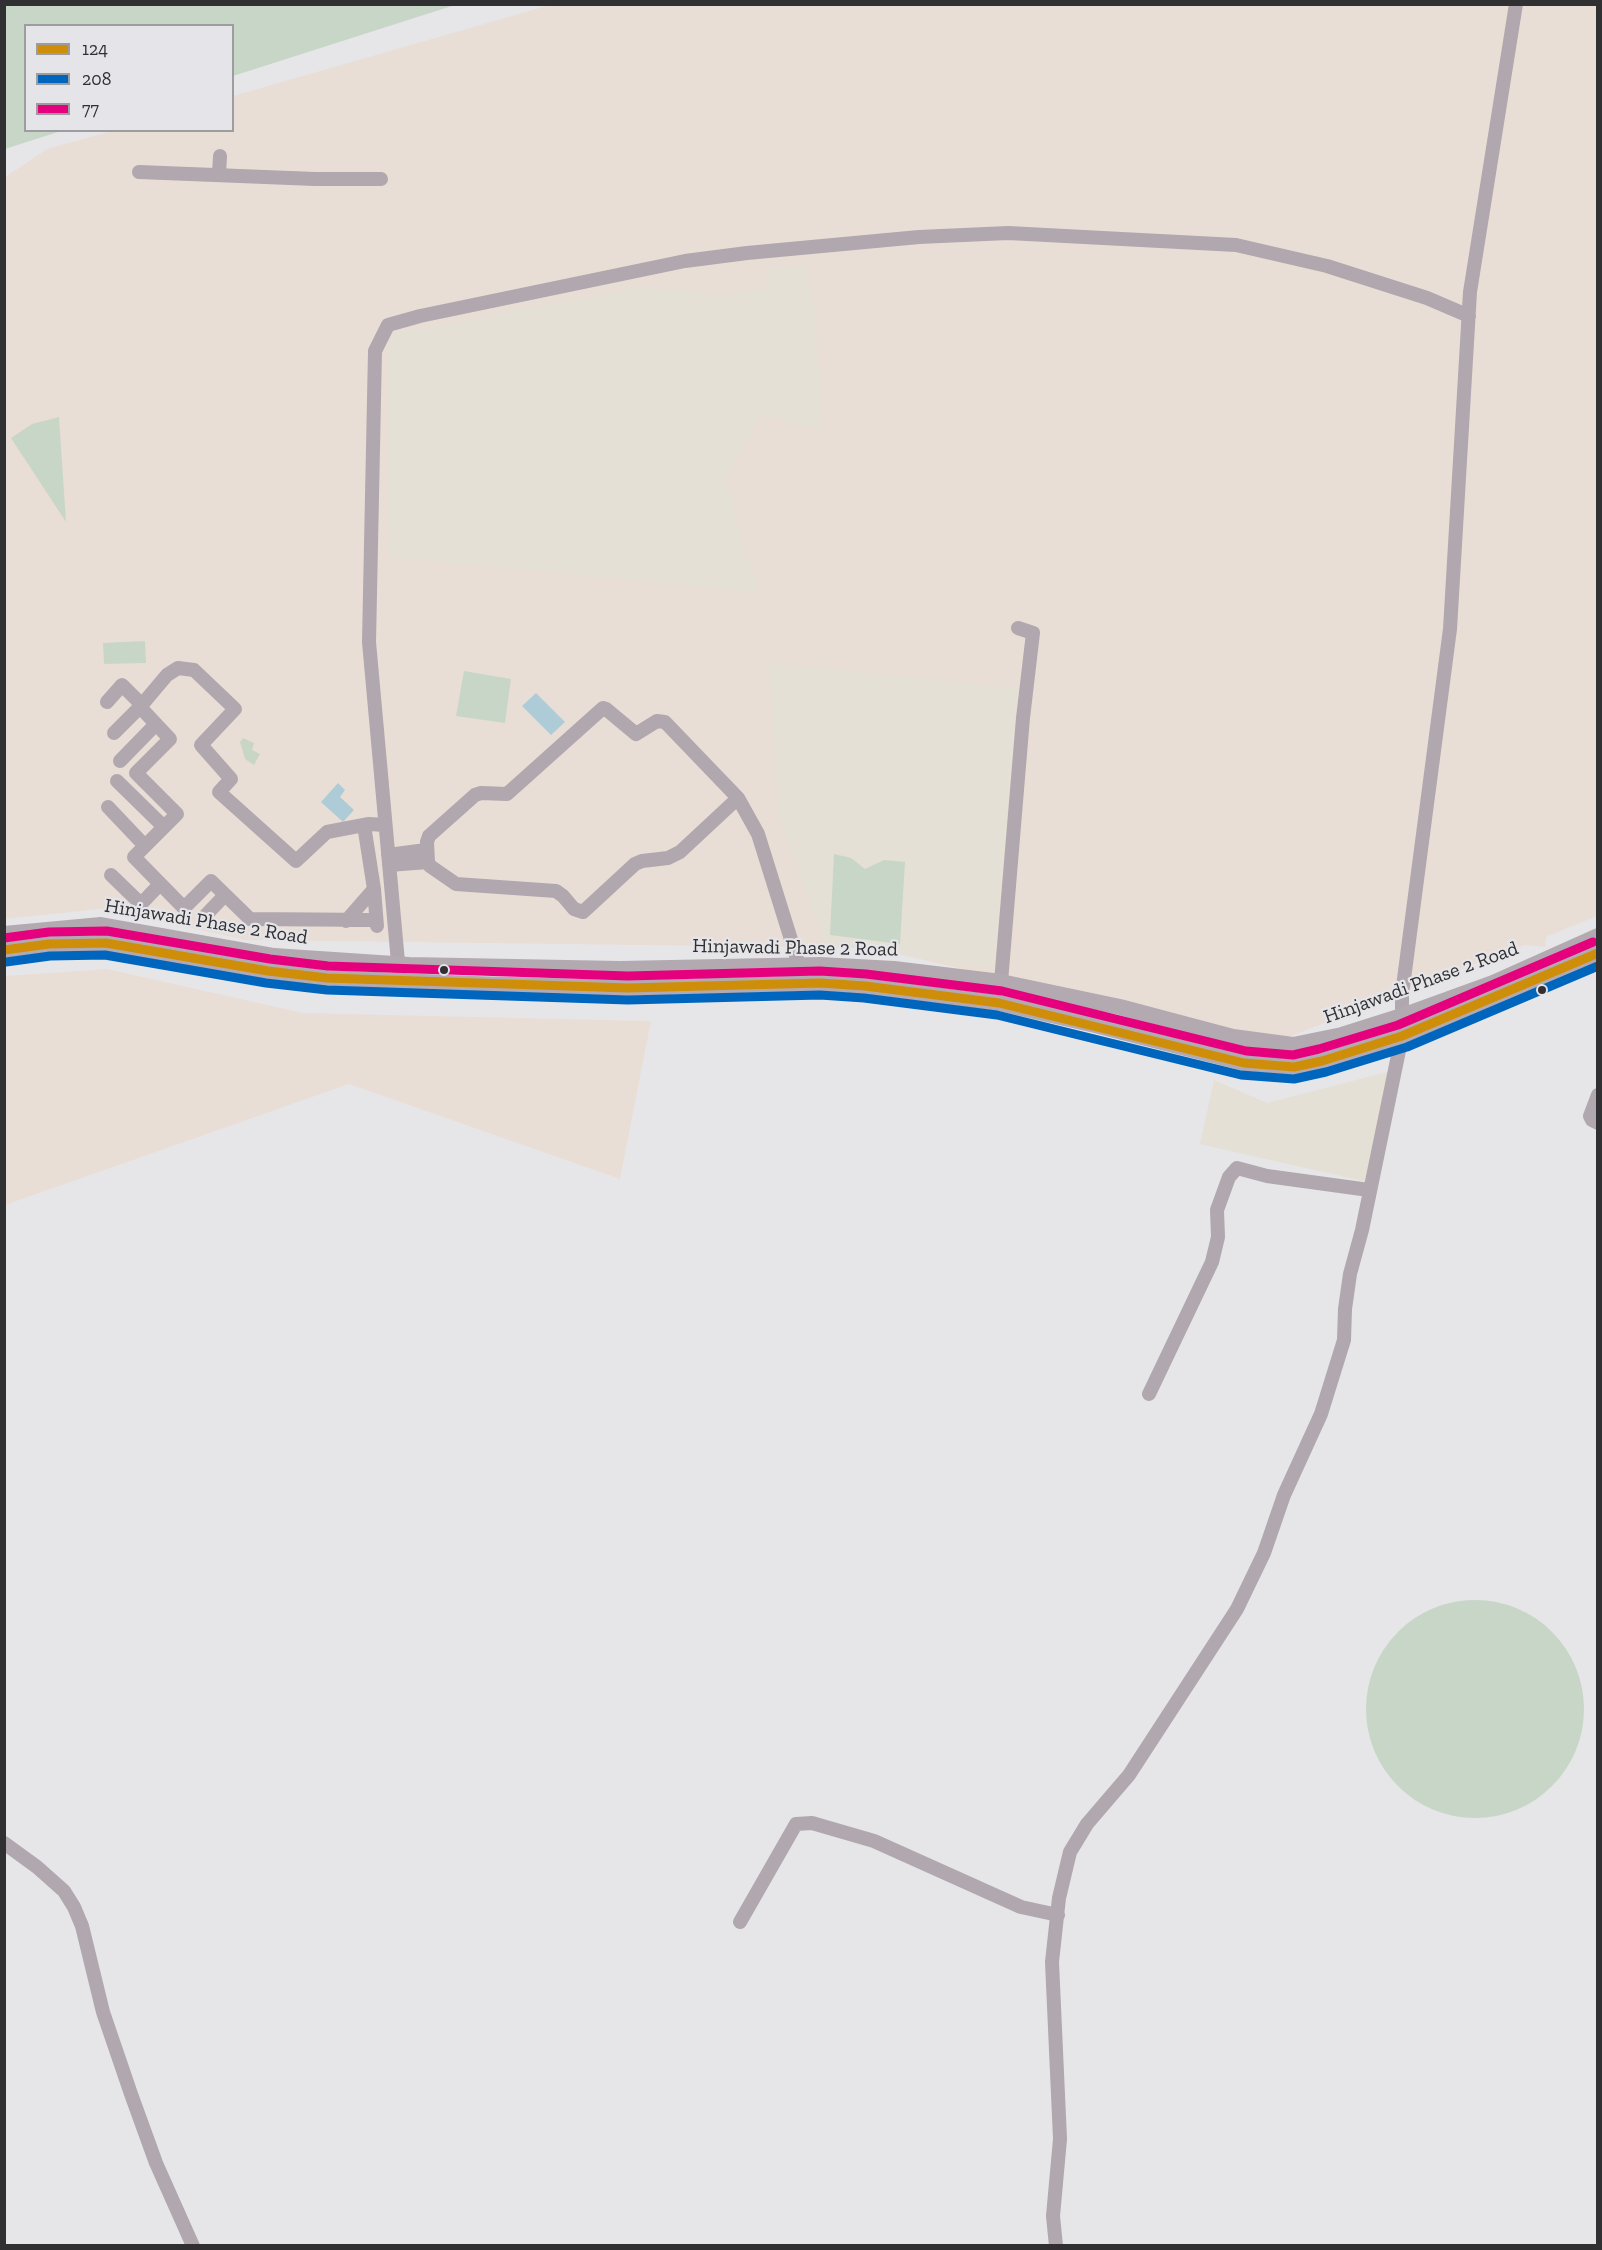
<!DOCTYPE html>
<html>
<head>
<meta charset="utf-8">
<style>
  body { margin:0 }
  #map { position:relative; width:1602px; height:2250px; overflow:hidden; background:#e6e6e8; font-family:"Zilla Slab",serif }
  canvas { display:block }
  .frame { position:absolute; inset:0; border:6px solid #303032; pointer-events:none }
  .legend { position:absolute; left:24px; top:24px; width:210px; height:108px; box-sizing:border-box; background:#e5e5e9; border:2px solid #9d9da0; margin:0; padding:8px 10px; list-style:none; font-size:18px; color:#303032 }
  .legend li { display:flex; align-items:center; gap:12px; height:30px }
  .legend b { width:30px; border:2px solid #9d9da0 }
</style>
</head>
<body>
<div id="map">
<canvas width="1602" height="2250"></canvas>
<div class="frame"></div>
<ul class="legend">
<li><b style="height:8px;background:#cf8e0a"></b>124</li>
<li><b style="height:8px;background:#0065bd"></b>208</li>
<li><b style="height:8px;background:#e5007d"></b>77</li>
</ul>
</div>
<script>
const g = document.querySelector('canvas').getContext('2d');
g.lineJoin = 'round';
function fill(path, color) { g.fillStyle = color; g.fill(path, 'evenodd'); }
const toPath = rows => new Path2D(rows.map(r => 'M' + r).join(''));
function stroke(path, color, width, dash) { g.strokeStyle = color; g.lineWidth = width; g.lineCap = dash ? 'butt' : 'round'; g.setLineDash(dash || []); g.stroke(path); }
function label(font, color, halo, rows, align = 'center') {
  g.font = font + ' "Zilla Slab",serif'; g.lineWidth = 4.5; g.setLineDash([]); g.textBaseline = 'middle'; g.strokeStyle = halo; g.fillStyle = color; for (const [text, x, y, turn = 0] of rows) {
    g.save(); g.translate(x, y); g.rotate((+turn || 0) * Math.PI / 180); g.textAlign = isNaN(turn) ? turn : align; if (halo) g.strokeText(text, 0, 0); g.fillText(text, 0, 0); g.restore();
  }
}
fill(toPath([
  [550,5,1597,5,1597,916,1546,937,1545,947,1524,945,1276,1042,872,948,247,940,101,909,5,919,5,177,47,149,112,131,232,130,233,96],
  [107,969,303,1013,651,1021,620,1179,349,1084,5,1205,5,976]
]), '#e9ded6');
fill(toPath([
  [806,263,815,313,823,431,760,415,725,482,733,496,734,518,760,593,389,557,387,330,424,328,495,316,522,307,546,305,649,285,653,290,700,289,702,296,740,294,740,289,767,289,767,269],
  [768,662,1020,688,994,968,824,943,778,815],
  [1391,1071,1367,1182,1200,1144,1214,1080,1267,1103]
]), '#e5e0d5');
fill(toPath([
  [5,4,455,4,455,5,233,76,232,26,26,26,26,130,61,131,5,149],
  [59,417,66,522,11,438,32,424],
  [145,641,146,663,104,664,103,643],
  [464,671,511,679,505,723,456,716],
  [243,738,254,743,252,750,260,754,254,765,245,759,240,742],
  [834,854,851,858,865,869,884,860,905,862,900,944,830,935],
  '1366 1709a109 109 0 1 1 218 0a109 109 0 1 1-218 0Z'
]), '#c8d6c8');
fill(toPath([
  [536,693,565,722,551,735,522,706],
  [338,783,345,790,340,797,354,810,343,822,321,802]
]), '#adccd8');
stroke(toPath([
  [139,172,315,179,381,179],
  [219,175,220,156],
  [107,702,122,685,142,705],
  [114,733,140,707],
  [120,761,156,724],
  [117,781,164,827],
  [738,798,665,722,657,721,636,734,606,709,603,708,507,794,481,793,475,795,429,836,427,842,428,862,430,866,456,884,556,891,563,896,574,909,583,912,635,864,642,861,668,858,680,852,738,798,758,834,799,965],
  [108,807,145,846],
  [388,855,426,850],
  [389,865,428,862],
  [111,875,141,904,160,884],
  [374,889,377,926],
  [204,917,225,895],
  [376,920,250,919,211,881,184,908,134,857,177,814,136,773,170,739,140,707,167,675,178,668,194,670,235,709,201,745,231,779,219,792,296,861,327,832,369,824,385,825],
  [346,921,374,889,364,825],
  [399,973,369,642,375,351,388,325,420,316,685,261,747,253,919,237,1008,233,1236,245,1327,266,1427,298,1469,316],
  [1001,982,1023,718,1033,633,1018,628],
  [1598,1095,1590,1116,1592,1120,1598,1123],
  [1149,1394,1212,1262,1218,1237,1217,1210,1229,1177,1237,1168,1267,1176,1369,1190],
  [4,1843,37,1867,64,1891,74,1907,82,1926,103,2012,131,2094,156,2163,193,2246],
  [740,1922,796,1824,812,1823,874,1841,1021,1907,1058,1915],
  [1056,2246,1053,2216,1060,2139,1052,1962,1059,1898,1070,1852,1087,1824,1129,1775,1237,1609,1264,1553,1284,1495,1321,1414,1344,1340,1345,1309,1350,1274,1362,1230,1402,1036,1402,994,1450,629,1470,292,1516,4]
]), '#b1a7ae', 14);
stroke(toPath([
  [4,934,101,925,274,956,409,965,620,969,820,965,894,969,1001,982,1120,1007,1233,1037,1293,1045,1342,1035,1402,1016,1493,983,1598,936],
  [4,950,49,944,106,943,268,971,327,978,474,984,628,988,820,983,865,986,999,1003,1095,1025,1244,1063,1294,1067,1322,1061,1402,1036,1598,953]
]), '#b3aab1', 16);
stroke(toPath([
  [4,950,49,944,106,943,268,971,327,978,628,988,820,983,865,986,999,1003,1244,1063,1294,1067,1322,1061,1402,1036,1598,953]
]), '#cf8e0a', 9);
stroke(toPath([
  [6,962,50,956,105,955,266,983,327,990,628,1000,820,995,864,998,997,1015,1241,1075,1294,1079,1326,1072,1407,1047,1598,966]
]), '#0065bd', 9);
stroke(toPath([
  [4,938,49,932,107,931,270,959,328,966,628,976,820,971,866,974,1002,991,1246,1051,1293,1055,1319,1049,1398,1025,1593,942]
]), '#e5007d', 9);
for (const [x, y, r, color] of [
  [444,970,5,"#303032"],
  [1542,990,5,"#303032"]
]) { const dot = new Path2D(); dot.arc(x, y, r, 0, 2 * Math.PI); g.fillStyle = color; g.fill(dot); stroke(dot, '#e5e5e9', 2); }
label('20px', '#303032', '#e5e5e9', [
  ["Hinjawadi Phase 2 Road",206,922,9],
  ["Hinjawadi Phase 2 Road",795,948,1],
  ["Hinjawadi Phase 2 Road",1421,983,-20]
]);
</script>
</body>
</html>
